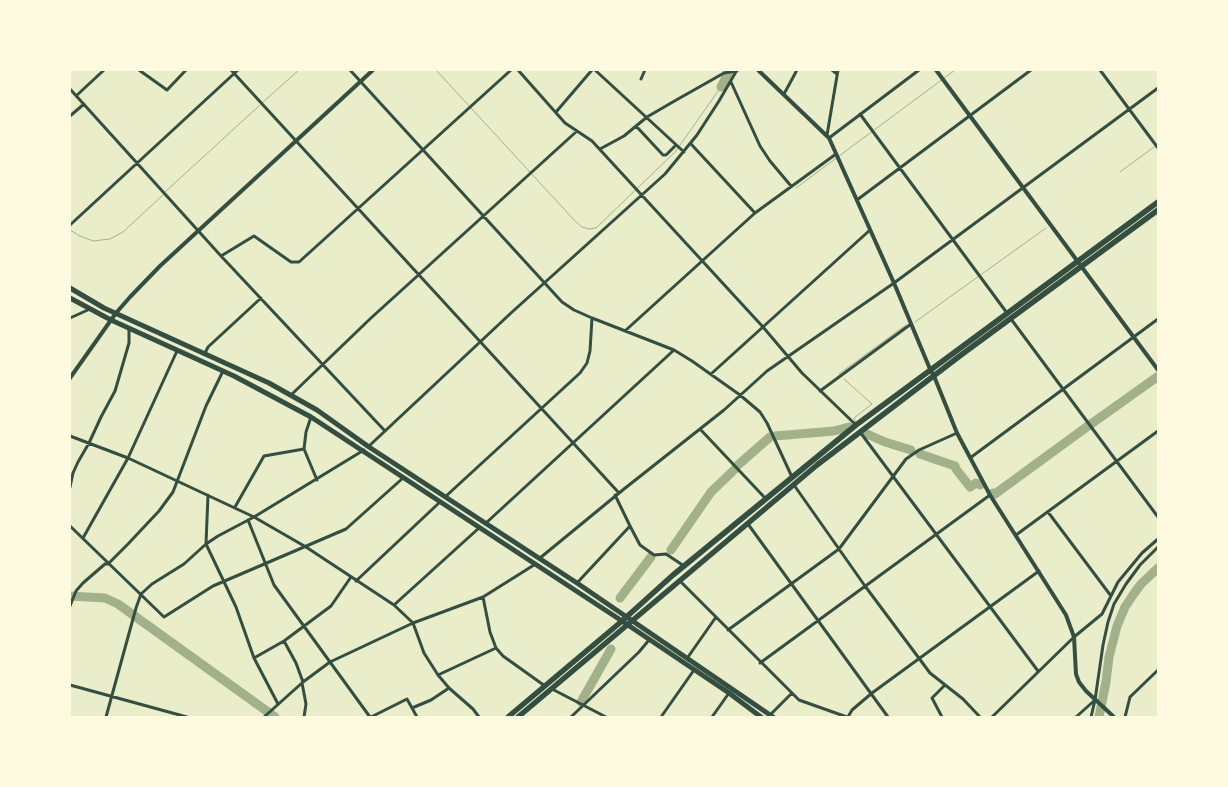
<!DOCTYPE html>
<html>
<head>
<meta charset="utf-8">
<style>
  body { margin:0 }
  #map { position:relative; width:1228px; height:787px; overflow:hidden; background:#e9edc9; font-family:"Work Sans",sans-serif }
  canvas { display:block }
  .frame { position:absolute; inset:0; border:71px solid #fefae0; pointer-events:none }
</style>
</head>
<body>
<div id="map">
<canvas width="1228" height="787"></canvas>
<div class="frame"></div>
</div>
<script>
const g = document.querySelector('canvas').getContext('2d');
g.lineJoin = 'round';
const toPath = rows => new Path2D(rows.map(r => 'M' + r).join(''));
function stroke(path, color, width, dash) { g.strokeStyle = color; g.lineWidth = width; g.lineCap = dash ? 'butt' : 'round'; g.setLineDash(dash || []); g.stroke(path); }
stroke(toPath([
  [436,70,575,221,582,227,589,229,596,228,675,152,721,87],
  [263,102,299,70],
  [1157,145,1158,144],
  [1120,172,1154,147],
  [796,188,955,70],
  [165,192,260,105],
  [70,230,80,236,93,241,110,239,123,232,163,195],
  [915,322,1046,228],
  [839,374,906,325],
  [844,379,872,404,854,418,856,423]
]), '#a3b18a', 1);
stroke(toPath([
  [721,87,728,74,727,70],
  [1091,424,1157,377,1158,379],
  [867,434,885,442,911,450],
  [775,436,834,431,849,427],
  [920,454,955,466,956,469,970,487,976,483,980,485],
  [738,465,770,437],
  [993,493,995,494,1088,426],
  [671,550,711,492,735,469],
  [70,596,105,598,118,604,275,717],
  [620,598,651,557],
  [581,702,611,649],
  [1099,717,1106,682,1109,657,1117,626,1125,607,1133,595,1141,584,1158,568]
]), '#a3b18a', 9);
stroke(toPath([
  [139,70,167,90,186,70],
  [231,70,619,493],
  [350,70,562,302,574,310,592,318,674,350,692,361,740,395,760,412,767,423,792,477],
  [518,70,565,123,592,141,763,327,802,373,856,425],
  [595,70,684,152],
  [832,70,837,74],
  [1100,70,1158,148],
  [641,79,645,70],
  [731,82,760,146,770,161,791,186],
  [70,89,221,256,385,431],
  [784,94,797,70],
  [76,96,104,70],
  [556,112,592,70],
  [860,114,1007,313],
  [70,116,84,104],
  [636,126,663,155,666,155,676,145],
  [827,135,838,70],
  [829,138,919,70],
  [691,144,755,213],
  [600,149,624,136,647,117,671,103,724,73,737,71],
  [857,200,1031,70],
  [70,225,238,70],
  [221,256,254,236,291,262,299,262,511,70],
  [70,318,90,309],
  [1011,319,1158,517],
  [626,330,755,213,836,154],
  [205,353,208,347,261,298],
  [711,374,870,230],
  [820,391,911,324],
  [291,395,371,318,577,131],
  [311,417,306,432,304,449,317,480],
  [700,429,766,499],
  [860,432,1038,671],
  [70,436,128,458,254,517,306,547,394,605,413,623,424,653,438,675,449,688,473,709,479,717],
  [369,446,511,313,665,174,697,135,719,101,737,70],
  [970,458,1158,319],
  [794,485,865,586,930,673,963,699,980,717],
  [70,487,73,473,78,462,89,443,101,417,115,391,129,343,129,328],
  [208,495,206,544,236,607,254,658,284,641,296,663,303,682],
  [615,495,630,526,640,545,654,555,666,554,684,566],
  [445,497,580,373,587,363,590,351,592,318],
  [235,507,264,456,304,449],
  [1048,512,1111,596],
  [248,520,274,585,370,717],
  [486,523,674,350],
  [748,524,888,717],
  [70,526,164,617,213,586,346,529,403,478],
  [1016,535,1158,431],
  [83,538,128,458,177,351],
  [540,558,624,489,724,410,767,371,894,283,1158,88],
  [356,581,440,502],
  [680,581,799,700,847,717],
  [577,583,630,526],
  [483,597,490,632,496,648,503,656,545,686],
  [394,605,479,528],
  [70,606,76,591,83,583,105,564,108,564,128,544,159,511,173,492,206,406,223,371],
  [728,630,839,549,906,459,919,450,957,433],
  [284,641,331,606,351,577],
  [688,657,716,617],
  [254,658,278,704],
  [760,663,990,495],
  [438,675,496,648],
  [302,683,306,704,304,717],
  [70,685,187,717],
  [552,689,606,717],
  [412,708,431,700,449,688],
  [770,715,792,693],
  [106,717,136,608,141,594,152,584,184,564,206,544,218,536,254,517,364,450],
  [264,717,303,682,330,662,413,623,483,597,534,565],
  [371,717,407,699,417,717],
  [571,717,639,652,649,640],
  [661,717,694,670],
  [712,717,729,693],
  [848,717,852,710,872,693,1039,571],
  [942,717,932,698,945,685],
  [992,717,1074,637,1102,614,1118,582,1142,553,1158,539],
  [1076,717,1095,700],
  [1091,717,1095,700,1103,645,1108,622,1114,604,1126,584,1140,565,1158,547],
  [1125,717,1130,697,1158,670]
]), '#344e41', 3);
stroke(toPath([
  [758,70,829,138,894,283,930,369,934,376,957,433,990,495,1066,615,1074,637,1076,674,1079,682,1086,691,1114,717],
  [936,70,1158,370],
  [70,378,116,313,130,297,160,266,373,70]
]), '#344e41', 4);
stroke(toPath([
  [70,288,104,308,269,383,317,410,369,447,577,583,773,717],
  [70,298,111,320,234,376,311,417,622,621,729,693,761,717]
]), '#344e41', 5);
stroke(toPath([
  [508,717,622,621,673,575,856,425,1158,202],
  [518,717,817,465,961,355,1158,210]
]), '#344e41', 5.5);
</script>
</body>
</html>
